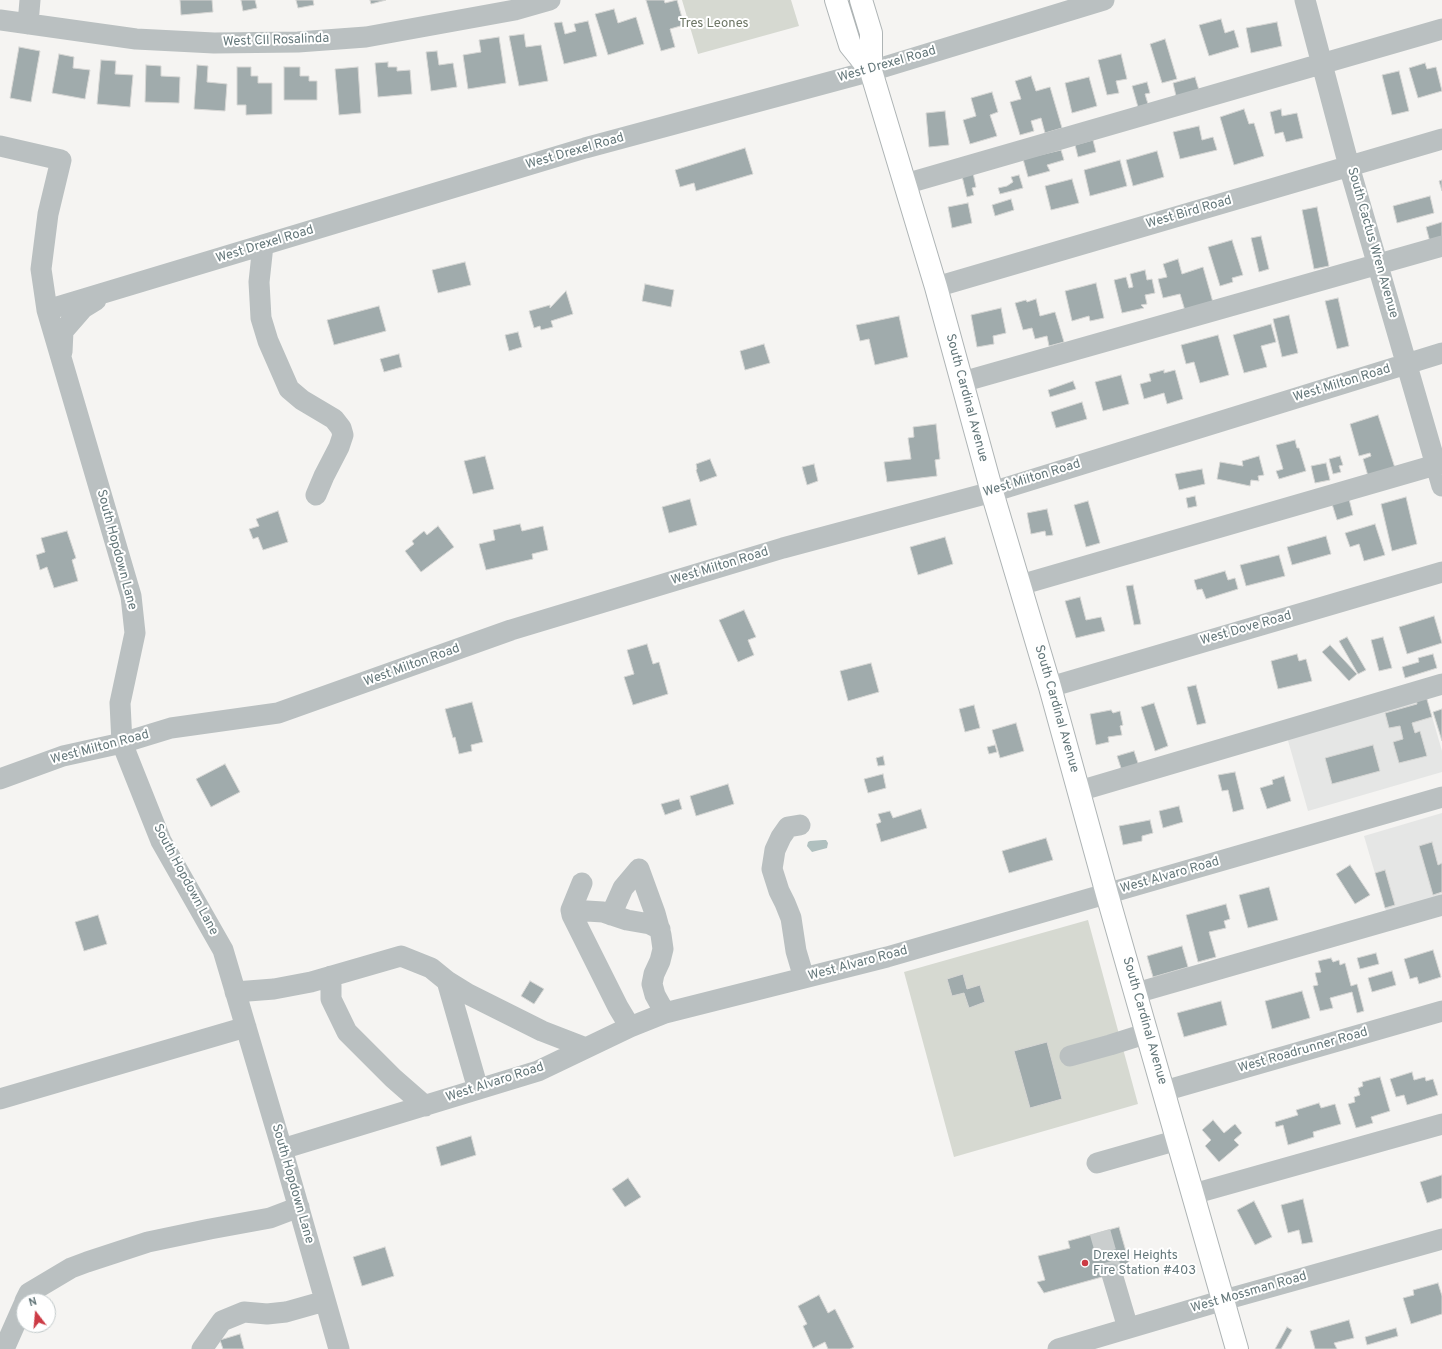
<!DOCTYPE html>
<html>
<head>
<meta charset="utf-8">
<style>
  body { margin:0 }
  #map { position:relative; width:1442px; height:1349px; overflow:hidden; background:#f5f4f2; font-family:Overpass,sans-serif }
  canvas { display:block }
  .north { position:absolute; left:16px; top:1293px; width:40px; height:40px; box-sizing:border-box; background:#fff; border:1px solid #c1c9ca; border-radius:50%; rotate:344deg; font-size:11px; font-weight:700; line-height:16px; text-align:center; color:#64777a }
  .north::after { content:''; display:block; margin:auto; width:14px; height:18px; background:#cc3b45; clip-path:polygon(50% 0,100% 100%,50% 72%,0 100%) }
</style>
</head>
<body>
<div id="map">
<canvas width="1442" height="1349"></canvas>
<div class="north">N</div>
</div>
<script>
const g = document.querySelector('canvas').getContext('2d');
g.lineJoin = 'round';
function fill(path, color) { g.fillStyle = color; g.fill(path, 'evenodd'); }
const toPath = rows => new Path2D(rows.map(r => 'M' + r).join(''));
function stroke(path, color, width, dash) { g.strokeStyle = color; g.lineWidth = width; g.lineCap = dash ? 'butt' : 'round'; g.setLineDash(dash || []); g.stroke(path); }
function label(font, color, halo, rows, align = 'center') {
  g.font = font + ' Overpass,sans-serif'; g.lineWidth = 4; g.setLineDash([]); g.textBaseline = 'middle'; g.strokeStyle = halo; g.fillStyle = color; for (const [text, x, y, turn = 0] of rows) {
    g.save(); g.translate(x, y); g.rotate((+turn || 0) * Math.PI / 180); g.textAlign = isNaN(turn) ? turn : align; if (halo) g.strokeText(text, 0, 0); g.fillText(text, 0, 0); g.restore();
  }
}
fill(toPath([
  [1426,696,1442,751,1442,772,1308,811,1287,737],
  [1442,813,1442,895,1386,911,1364,836]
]), '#e5e6e5');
fill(toPath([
  [682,0,791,0,799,26,698,54],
  [1088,920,1138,1104,954,1157,904,972]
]), '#d6d9d1');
fill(toPath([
  [823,840,826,840,828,843,827,848,812,852,807,846,808,842,810,841]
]), '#b0c0bf');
const building = toPath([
  [180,0,212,0,213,12,181,15,180,0],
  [241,0,255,0,257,8,243,11,241,0],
  [296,0,313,0,314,5,298,8,296,0],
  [370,0,386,0,371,4,370,0],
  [646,0,664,0,665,3,677,0,684,25,670,29,675,47,661,51,646,0],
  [614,9,618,23,636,17,644,44,608,55,595,14,614,9],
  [1221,19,1225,33,1234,30,1239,47,1209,56,1199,25,1221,19],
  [588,21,597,56,564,64,554,23,562,22,565,34,576,31,574,24,588,21],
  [1277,22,1282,46,1251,53,1246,28,1277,22],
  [524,34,526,47,541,45,548,81,519,86,509,36,524,34],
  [499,37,506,83,468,89,463,55,481,52,479,40,499,37],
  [1165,39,1177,79,1162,83,1150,44,1165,39],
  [19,47,40,51,31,102,10,98,19,47],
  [437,51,439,65,453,63,457,87,431,91,426,52,437,51],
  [59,54,74,57,73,68,90,70,85,99,52,93,59,54],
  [1121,54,1127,79,1116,81,1119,93,1107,95,1098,60,1121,54],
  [101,60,116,61,115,74,133,75,130,107,97,104,101,60],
  [388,62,388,67,397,67,397,71,410,70,412,94,378,97,375,63,388,62],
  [1425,63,1427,69,1436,67,1442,91,1418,98,1409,68,1425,63],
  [146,65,161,66,161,76,180,77,179,103,145,102,146,65],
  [197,65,208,66,207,82,227,84,225,111,194,109,197,65],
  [237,67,251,67,251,76,258,76,258,83,272,83,272,114,246,115,246,105,237,105,237,67],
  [284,67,300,67,300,76,309,76,309,81,317,81,317,100,284,100,284,67],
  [358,67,361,113,339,115,335,69,358,67],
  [1399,71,1409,111,1392,115,1382,75,1399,71],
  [1031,76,1036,91,1050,87,1062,128,1045,133,1041,118,1031,121,1034,131,1020,135,1010,102,1021,99,1015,81,1031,76],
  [1089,77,1097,106,1072,113,1065,83,1089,77],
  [1195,77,1199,90,1176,96,1173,83,1195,77],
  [1147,82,1150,93,1145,94,1148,104,1138,107,1132,86,1147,82],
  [992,92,998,112,990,115,997,136,970,144,963,120,976,116,971,98,992,92],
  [1244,109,1249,124,1254,123,1264,156,1234,165,1220,117,1244,109],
  [1281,109,1282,116,1297,113,1303,138,1286,142,1283,132,1275,134,1270,112,1281,109],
  [945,111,949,145,929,147,926,113,945,111],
  [1199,126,1202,140,1213,137,1217,150,1180,159,1173,132,1199,126],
  [1093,140,1096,152,1078,157,1075,145,1093,140],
  [745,148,753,174,696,191,694,183,680,187,675,170,745,148],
  [1061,150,1064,160,1047,165,1050,171,1028,177,1023,159,1061,150],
  [1157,151,1164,177,1133,186,1126,160,1157,151],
  [1120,160,1127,186,1090,196,1084,170,1120,160],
  [973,173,976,187,972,188,974,195,967,197,962,176,973,173],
  [1019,175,1023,188,1000,194,998,188,1007,186,1013,182,1011,177,1019,175],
  [1072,179,1079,203,1051,210,1045,186,1072,179],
  [1442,180,1442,191,1439,181,1442,180],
  [1430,196,1434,213,1397,223,1393,206,1430,196],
  [1011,199,1014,210,995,216,992,205,1011,199],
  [968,203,972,223,952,228,948,207,968,203],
  [1317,207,1329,266,1314,269,1302,210,1317,207],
  [1442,222,1442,239,1430,242,1426,227,1442,222],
  [1261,236,1269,269,1259,272,1251,238,1261,236],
  [1232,240,1243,275,1232,278,1233,282,1220,286,1208,247,1232,240],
  [1178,259,1182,274,1203,267,1214,306,1186,314,1180,294,1163,298,1158,279,1167,277,1163,264,1178,259],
  [465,262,471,285,438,293,432,270,465,262],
  [1145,270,1147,280,1152,279,1155,293,1145,295,1147,304,1141,305,1144,308,1122,313,1114,280,1126,277,1129,288,1133,287,1130,274,1145,270],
  [1096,283,1104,318,1090,321,1089,316,1072,321,1065,291,1096,283],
  [645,284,674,290,671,307,642,301,645,284],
  [566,291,573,314,551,321,553,327,541,330,540,326,534,328,529,311,550,305,550,308,566,291],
  [1338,298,1349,346,1337,349,1325,301,1338,298],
  [1036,299,1040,316,1055,312,1064,342,1049,346,1047,336,1035,339,1032,328,1023,330,1015,303,1026,300,1027,302,1036,299],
  [379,306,386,331,334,345,327,320,379,306],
  [1001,308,1006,333,993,336,994,344,977,347,971,315,1001,308],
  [1289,315,1298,353,1282,357,1273,319,1289,315],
  [899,316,908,357,875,365,869,339,860,341,856,325,899,316],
  [1271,324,1276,342,1261,346,1267,367,1244,373,1233,335,1271,324],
  [518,332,522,347,509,351,505,335,518,332],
  [1218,335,1229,375,1200,383,1194,362,1186,364,1181,345,1218,335],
  [764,344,770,363,745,370,740,351,764,344],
  [399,354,402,367,384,372,380,359,399,354],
  [1164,370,1164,373,1175,370,1183,399,1167,404,1164,393,1144,399,1140,384,1151,381,1149,374,1164,370],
  [1121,375,1129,404,1103,411,1095,382,1121,375],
  [1073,381,1076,389,1050,397,1048,390,1073,381],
  [1082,402,1087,419,1056,428,1051,412,1082,402],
  [1378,415,1395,468,1368,476,1363,459,1371,456,1370,453,1359,456,1350,424,1378,415],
  [936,424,940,459,935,460,937,476,887,482,884,462,911,459,908,438,914,437,913,427,936,424],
  [1295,440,1297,448,1299,448,1306,471,1279,479,1276,471,1283,469,1276,445,1295,440],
  [485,456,494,489,473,494,464,461,485,456],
  [1259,456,1264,475,1258,476,1259,481,1251,480,1250,486,1217,479,1220,462,1243,466,1242,461,1259,456],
  [1340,456,1343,465,1339,466,1341,472,1333,474,1329,459,1340,456],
  [710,459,717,476,700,482,696,470,697,469,696,464,710,459],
  [1326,463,1330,480,1315,483,1311,466,1326,463],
  [814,464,818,481,807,485,802,467,814,464],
  [1202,469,1205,484,1179,490,1175,474,1202,469],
  [1195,496,1197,506,1188,508,1186,498,1195,496],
  [1406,497,1417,544,1392,551,1381,504,1406,497],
  [690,499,697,525,669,533,662,507,690,499],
  [1349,499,1353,515,1337,520,1332,504,1349,499],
  [1088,501,1100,543,1086,547,1074,505,1088,501],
  [1047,509,1053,535,1046,536,1045,531,1031,534,1027,513,1047,509],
  [278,511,288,542,263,550,258,537,253,539,249,529,259,526,256,519,278,511],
  [520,524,522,531,543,526,548,550,532,554,533,559,486,570,479,544,495,540,493,530,520,524],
  [1375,524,1385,555,1364,561,1359,544,1350,547,1345,533,1375,524],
  [438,526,454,547,421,572,405,551,414,544,412,541,424,531,427,535,438,526],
  [67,531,76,558,72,560,78,581,54,588,47,567,40,570,36,555,45,552,41,538,67,531],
  [1326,536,1331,554,1292,565,1287,547,1326,536],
  [945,537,953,564,918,575,910,547,945,537],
  [1279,555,1285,576,1246,586,1240,565,1279,555],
  [1225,571,1228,580,1235,578,1238,589,1206,599,1202,589,1197,590,1194,580,1225,571],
  [1133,585,1141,624,1134,625,1126,586,1133,585],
  [1080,597,1086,620,1101,617,1105,631,1076,638,1065,601,1080,597],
  [744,610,756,637,748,640,754,655,738,662,719,620,744,610],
  [1434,616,1442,643,1407,654,1399,627,1434,616],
  [1347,637,1366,670,1358,674,1339,641,1347,637],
  [1383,637,1392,668,1379,671,1371,640,1383,637],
  [647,644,653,664,659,662,668,694,633,705,624,677,634,674,627,650,647,644],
  [1330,645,1357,674,1349,681,1322,652,1330,645],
  [1297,654,1299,661,1306,659,1312,681,1278,689,1271,661,1297,654],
  [1433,654,1437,668,1405,678,1402,667,1419,662,1418,658,1433,654],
  [871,663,879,692,848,701,840,671,871,663],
  [1196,685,1206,723,1197,725,1187,687,1196,685],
  [1426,696,1432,717,1412,723,1415,733,1420,731,1427,756,1399,763,1393,742,1403,739,1400,726,1389,728,1385,713,1417,704,1416,699,1426,696],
  [472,702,483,742,471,745,472,751,459,754,455,737,453,738,445,709,472,702],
  [1154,703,1168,746,1155,751,1141,707,1154,703],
  [974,705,980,728,965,732,959,709,974,705],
  [1442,709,1442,741,1433,712,1442,709],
  [1111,710,1113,713,1120,711,1123,725,1120,726,1122,735,1108,737,1109,742,1096,745,1090,714,1111,710],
  [1016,723,1024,751,1000,758,992,730,1016,723],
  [995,745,997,752,989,754,987,747,995,745],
  [1373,745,1380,771,1332,784,1325,758,1373,745],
  [1134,751,1139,766,1122,771,1117,756,1134,751],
  [883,756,885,765,878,766,876,758,883,756],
  [225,764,240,792,211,807,196,779,225,764],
  [1235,772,1244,809,1233,812,1228,790,1222,791,1218,775,1235,772],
  [883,774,886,788,868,793,864,779,883,774],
  [1284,776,1291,801,1267,809,1260,788,1273,784,1272,780,1284,776],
  [728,784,734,804,696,816,690,796,728,784],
  [679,799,682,809,665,815,661,804,679,799],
  [1179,806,1183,822,1163,828,1159,811,1179,806],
  [921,809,927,828,881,842,876,824,881,822,878,814,890,811,893,818,921,809],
  [1150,820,1153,833,1142,836,1142,841,1123,845,1119,826,1150,820],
  [1046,838,1053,860,1009,873,1002,851,1046,838],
  [1432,842,1438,865,1442,863,1442,892,1433,895,1419,846,1432,842],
  [1350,865,1370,895,1355,904,1336,874,1350,865],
  [1385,870,1395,905,1385,908,1375,873,1385,870],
  [1269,887,1278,920,1248,928,1239,895,1269,887],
  [1226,904,1230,919,1224,921,1226,928,1209,932,1216,957,1198,962,1186,915,1226,904],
  [98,915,107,944,84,951,75,922,98,915],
  [1182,946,1188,967,1153,977,1147,956,1182,946],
  [1433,950,1441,977,1419,984,1417,977,1410,979,1404,959,1433,950],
  [1376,953,1379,964,1360,969,1357,958,1376,953],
  [1331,958,1333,962,1339,960,1340,965,1345,963,1351,986,1357,984,1364,1011,1357,1013,1352,992,1330,998,1333,1008,1320,1011,1313,986,1318,985,1315,973,1321,972,1318,961,1331,958],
  [1392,971,1396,985,1372,992,1368,978,1392,971],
  [963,974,967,989,980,985,985,1002,969,1008,964,993,952,996,947,979,963,974],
  [530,981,544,989,534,1004,521,996,530,981],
  [1302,991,1310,1018,1272,1029,1265,1001,1302,991],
  [1221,1001,1227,1025,1184,1037,1177,1013,1221,1001],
  [1047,1042,1062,1099,1030,1108,1014,1051,1047,1042],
  [1412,1072,1414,1080,1425,1077,1426,1081,1433,1079,1438,1095,1407,1105,1404,1095,1396,1097,1390,1079,1412,1072],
  [1380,1077,1390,1111,1371,1117,1373,1123,1356,1128,1348,1104,1355,1102,1354,1097,1360,1095,1358,1088,1363,1086,1362,1082,1380,1077],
  [1319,1103,1321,1108,1335,1104,1341,1124,1313,1132,1314,1137,1288,1145,1283,1125,1276,1127,1275,1122,1298,1115,1296,1110,1319,1103],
  [1213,1120,1224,1133,1235,1124,1242,1133,1234,1140,1239,1145,1219,1162,1205,1146,1211,1140,1202,1130,1213,1120],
  [471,1136,476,1155,441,1166,436,1147,471,1136],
  [1442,1175,1442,1198,1427,1203,1420,1182,1442,1175],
  [628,1178,641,1197,625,1207,612,1189,628,1178],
  [1303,1199,1313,1242,1302,1244,1299,1230,1288,1233,1281,1205,1303,1199],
  [1254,1201,1272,1237,1255,1245,1237,1210,1254,1201],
  [1119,1227,1131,1269,1044,1293,1037,1282,1045,1280,1038,1256,1070,1248,1068,1241,1119,1227],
  [385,1247,394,1276,362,1286,353,1257,385,1247],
  [1438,1283,1442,1296,1442,1314,1411,1324,1403,1298,1414,1295,1413,1290,1438,1283],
  [819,1295,828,1313,835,1309,854,1347,850,1349,828,1349,825,1342,813,1348,803,1326,807,1324,798,1306,819,1295],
  [1349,1320,1354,1338,1334,1343,1337,1349,1315,1349,1310,1331,1349,1320],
  [1287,1327,1292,1330,1281,1349,1275,1349,1287,1327],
  [1396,1328,1398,1336,1367,1345,1365,1337,1396,1328],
  [240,1334,244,1349,223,1349,220,1340,240,1334]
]);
fill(building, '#a0abac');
stroke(building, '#d6d6d4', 1);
stroke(toPath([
  [1100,1232,1112,1274]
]), '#cacece', 21, [21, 10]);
const major = toPath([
  [836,0,850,45,871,71],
  [861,0,871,33,871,71,936,287,992,492,1050,687,1107,894,1237,1349]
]);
stroke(major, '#aeb4b5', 24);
stroke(toPath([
  [1305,0,1349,166,1442,486],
  [0,20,136,39,214,43,298,42,366,37,515,10,550,0],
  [28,24,30,0],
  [0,146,61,160,48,214,41,269,47,310,131,596,135,633,120,703,122,743,161,841,223,950,282,1149,339,1349],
  [905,184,1442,29],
  [263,245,259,282,261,318,268,341,289,389,302,400,334,419,341,428,343,435,339,447,324,476,316,495],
  [936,287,1442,139],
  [47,310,585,148,871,71,1104,0],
  [62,352,63,331,83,308,96,300],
  [962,382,1442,246],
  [1020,585,1442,463],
  [1050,687,1442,572],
  [0,779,63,756,122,743,171,728,278,713,511,630,783,548,992,492,1442,353],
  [1079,791,1442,684],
  [800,825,788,827,781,837,775,850,772,869,779,891,785,903,791,918,796,951,804,978],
  [582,883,571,910,572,915,618,1007,630,1027],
  [571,910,603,912,627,920,650,924,660,929],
  [611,915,623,888,639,869,655,913,661,935,663,949,660,961,654,974,652,984,655,995,665,1013],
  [331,976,331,999,347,1032,393,1078,425,1106],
  [447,981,468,994,542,1031,586,1048],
  [235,992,274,989,311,982,401,956,431,968,447,981,478,1089],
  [1136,993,1442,905],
  [1070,1056,1110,1045,1148,1033],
  [1164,1091,1442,1011],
  [0,1099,246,1027],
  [282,1149,538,1071,630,1027,665,1013,887,957,1442,797],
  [1097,1163,1178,1140],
  [1193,1194,1442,1124],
  [1112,1274,1128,1328],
  [25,1301,29,1293,71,1268,87,1262,148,1242,210,1229,270,1218,299,1207],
  [4,1349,24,1304],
  [202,1349,222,1321,244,1312,267,1314,286,1312,325,1301],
  [1058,1349,1224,1300,1442,1239]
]), '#bac0c1', 21);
stroke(major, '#fff', 22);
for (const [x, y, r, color] of [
  [1085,1263,4,"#cc3b45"]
]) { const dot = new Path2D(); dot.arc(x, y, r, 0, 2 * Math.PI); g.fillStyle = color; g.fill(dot); stroke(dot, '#fff', 1.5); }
label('13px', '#6e7766', '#fff', [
  ["Tres Leones",714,24]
]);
label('13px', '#64777a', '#fff', [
  ["West Cll Rosalinda",276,41,-2],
  ["West Drexel Road",887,65,-16],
  ["West Drexel Road",575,152,-16],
  ["West Bird Road",1189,213,-16],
  ["South Cactus Wren Avenue",1372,243,74],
  ["West Drexel Road",265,245,-17],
  ["West Milton Road",1342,384,-17],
  ["South Cardinal Avenue",966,398,75],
  ["West Milton Road",1032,479,-17],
  ["South Hopdown Lane",116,550,75],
  ["West Milton Road",720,567,-17],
  ["West Dove Road",1246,629,-16],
  ["West Milton Road",412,666,-20],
  ["South Cardinal Avenue",1056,709,74],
  ["West Milton Road",100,748,-15],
  ["West Alvaro Road",1170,876,-16],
  ["South Hopdown Lane",185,880,62],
  ["West Alvaro Road",858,964,-15],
  ["South Cardinal Avenue",1144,1021,74],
  ["West Roadrunner Road",1303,1051,-16],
  ["West Alvaro Road",495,1083,-18],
  ["South Hopdown Lane",292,1184,74],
  ["West Mossman Road",1249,1293,-16]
]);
label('13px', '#64777a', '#fff', [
  ["Drexel Heights",1093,1256],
  ["Fire Station #403",1093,1271]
], 'left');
</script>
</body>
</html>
